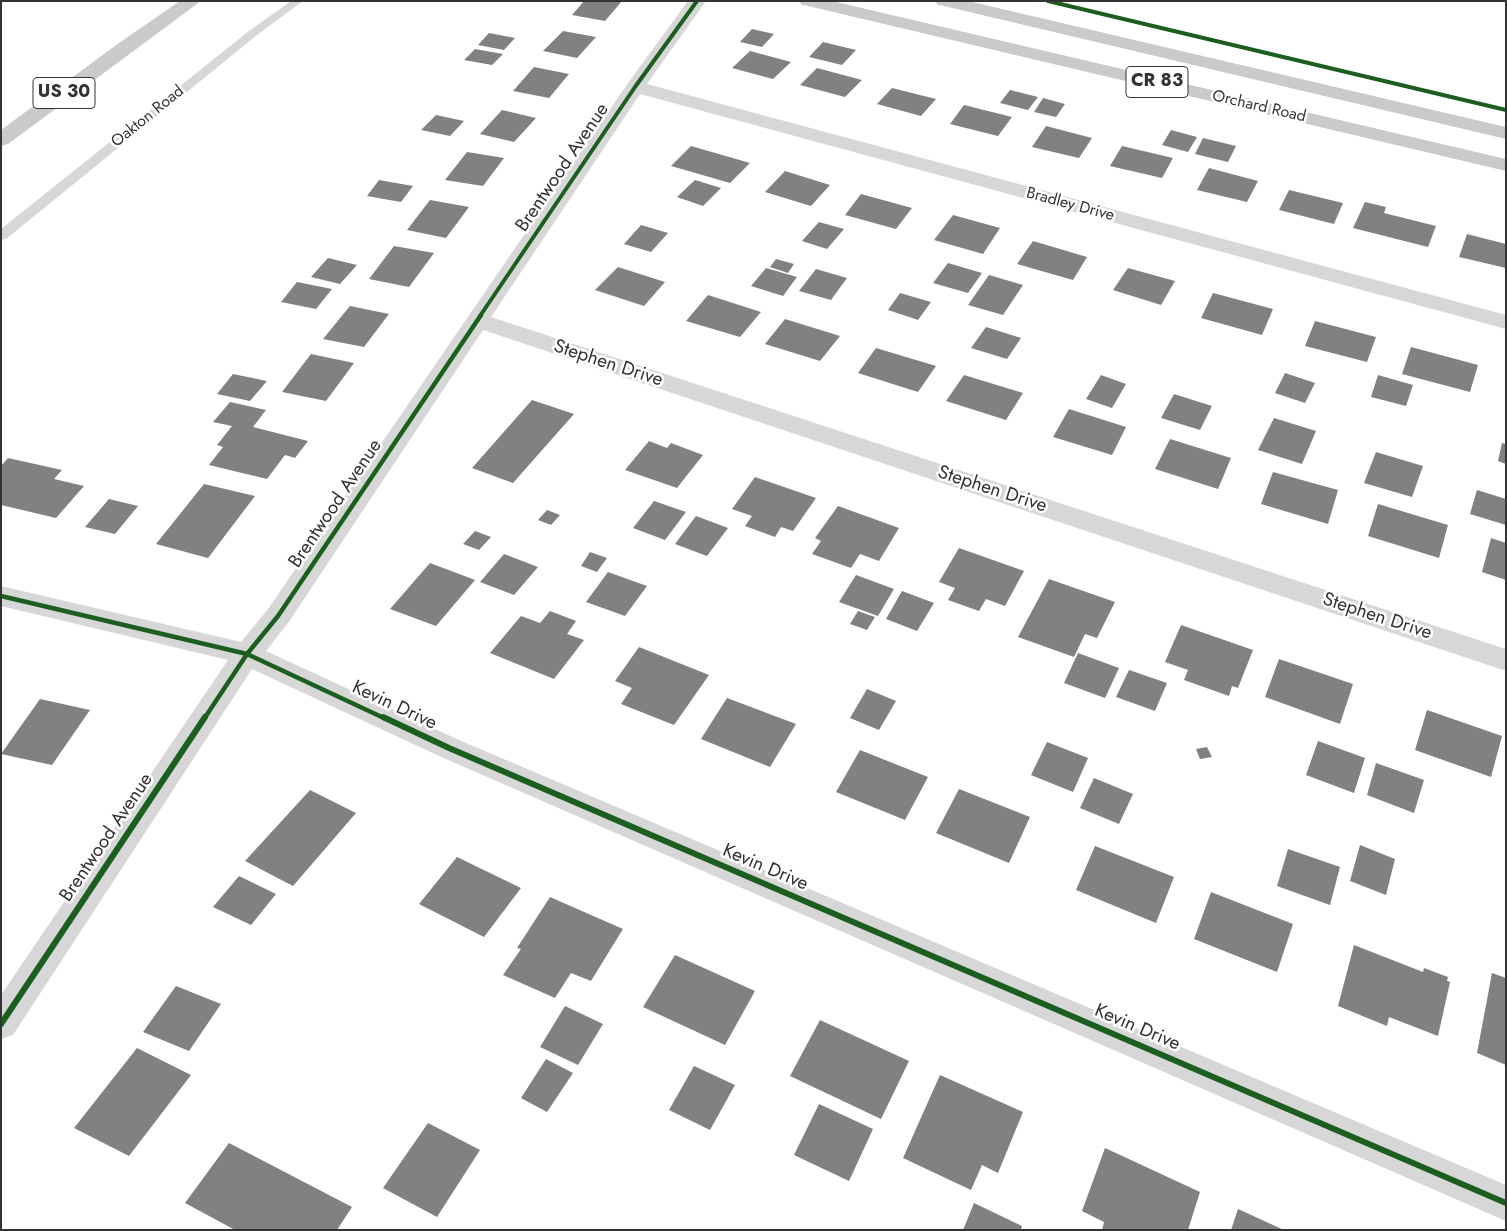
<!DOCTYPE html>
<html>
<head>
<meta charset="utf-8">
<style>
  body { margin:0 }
  #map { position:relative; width:1507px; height:1231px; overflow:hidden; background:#fff; font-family:Jost,sans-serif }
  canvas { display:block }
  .frame { position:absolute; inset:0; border:2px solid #333; pointer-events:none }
</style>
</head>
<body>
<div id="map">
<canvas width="1507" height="1231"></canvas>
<div class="frame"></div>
</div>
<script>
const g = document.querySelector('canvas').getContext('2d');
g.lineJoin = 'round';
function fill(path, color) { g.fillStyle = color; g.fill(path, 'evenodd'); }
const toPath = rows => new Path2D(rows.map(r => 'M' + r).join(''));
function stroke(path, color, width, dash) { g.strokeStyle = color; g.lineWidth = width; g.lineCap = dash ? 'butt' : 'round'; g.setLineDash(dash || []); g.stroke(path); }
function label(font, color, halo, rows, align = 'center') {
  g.font = font + ' Jost,sans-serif'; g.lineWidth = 5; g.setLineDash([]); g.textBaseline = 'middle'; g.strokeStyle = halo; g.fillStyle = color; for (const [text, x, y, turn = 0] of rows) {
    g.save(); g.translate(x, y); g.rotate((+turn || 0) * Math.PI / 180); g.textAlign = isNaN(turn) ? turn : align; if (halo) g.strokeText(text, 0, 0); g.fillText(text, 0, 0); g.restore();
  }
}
fill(toPath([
  [584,1,622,1,605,21,572,15],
  [752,29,774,34,762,47,740,42],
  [563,31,596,37,577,58,543,51],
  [489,33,515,38,504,50,478,45],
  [823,42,856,50,842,65,809,57],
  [475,49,503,54,492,65,464,60],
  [750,51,791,62,773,79,732,68],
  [534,67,569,74,549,98,513,91],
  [817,68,862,80,845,97,800,85],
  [892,88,936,99,921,116,877,104],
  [1010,90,1038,97,1028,110,1000,103],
  [1043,98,1065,104,1056,117,1034,112],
  [964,105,1012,117,998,136,950,124],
  [502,110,536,118,514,142,480,134],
  [436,115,464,121,450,136,421,130],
  [1046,126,1092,138,1079,158,1032,147],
  [1171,130,1197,137,1188,152,1162,145],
  [1203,138,1236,146,1228,162,1195,154],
  [691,146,750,163,730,183,671,166],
  [1122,146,1173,158,1162,178,1110,166],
  [467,152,504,158,483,186,445,180],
  [1209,168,1258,181,1247,202,1197,190],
  [785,171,830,185,811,206,765,192],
  [379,180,413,186,401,202,367,196],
  [695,180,721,188,703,206,677,197],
  [1289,190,1343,203,1334,224,1279,210],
  [861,194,912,208,896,229,845,215],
  [430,200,469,207,446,238,407,230],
  [1365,202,1386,207,1384,213,1436,226,1428,247,1353,228],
  [953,215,1000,228,983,254,934,240],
  [819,222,844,229,827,249,802,241],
  [641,225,668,233,651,252,624,244],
  [1467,234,1506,244,1506,268,1459,257],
  [1033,241,1087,257,1073,280,1017,264],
  [394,246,434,253,409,287,369,279],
  [328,258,357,265,340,284,311,277],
  [776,259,794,264,788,273,770,267],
  [948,263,982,273,968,293,933,283],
  [618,267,665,282,644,306,595,290],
  [766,268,797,277,783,296,751,286],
  [1128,268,1175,281,1161,305,1113,290],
  [816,269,847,278,831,300,799,291],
  [989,275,1023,285,1003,315,968,305],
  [297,282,332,289,316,309,281,302],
  [900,293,931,302,918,320,888,310],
  [1213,293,1273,309,1262,335,1201,318],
  [708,295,761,312,740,337,686,321],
  [350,306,389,314,364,347,323,339],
  [785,319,840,336,820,361,765,344],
  [1315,321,1376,337,1367,362,1305,346],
  [986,327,1021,338,1007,359,971,348],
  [1411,347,1478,365,1470,392,1402,374],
  [876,348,936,366,918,392,858,373],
  [311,354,354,363,326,401,282,392],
  [1285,373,1315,383,1305,403,1275,393],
  [233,374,267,381,250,401,217,394],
  [964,375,1023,393,1006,420,946,401],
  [1101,375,1126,384,1112,408,1086,399],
  [1378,375,1413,385,1406,406,1371,397],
  [1174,394,1212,406,1200,430,1161,418],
  [532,400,574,414,513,483,472,468],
  [230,402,266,410,253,427,308,441,295,458,285,455,267,479,209,465,223,447,217,445,232,426,213,422],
  [1069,409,1126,427,1112,455,1053,437],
  [1274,418,1316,431,1302,464,1258,450],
  [1170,439,1231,458,1218,489,1155,469],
  [649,441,667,448,671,443,703,455,677,488,625,470],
  [1502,443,1506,444,1506,464,1498,461],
  [1376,452,1423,466,1412,497,1364,483],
  [8,458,62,470,54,479,84,486,56,518,1,505,1,466],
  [1273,472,1338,490,1328,524,1261,504],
  [755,477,816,498,793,531,781,527,775,537,745,526,752,516,732,509],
  [204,484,255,496,208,558,156,544],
  [1477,490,1506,499,1506,525,1470,514],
  [109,499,138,506,115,534,85,527],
  [654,501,686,512,665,540,633,528],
  [1378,504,1448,525,1439,558,1368,536],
  [838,506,899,528,879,561,860,554,851,568,812,554,821,541,815,538],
  [547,510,560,515,551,525,538,520],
  [696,516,728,528,707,556,675,544],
  [475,531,491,537,479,550,463,544],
  [1491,538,1506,543,1506,580,1482,572],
  [959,548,1024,571,1005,606,986,599,979,611,948,600,955,588,939,582],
  [590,552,607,558,597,572,581,566],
  [504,554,538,567,514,595,480,582],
  [430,563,475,580,436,626,390,609],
  [608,572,647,586,625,616,586,602],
  [856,575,894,589,878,616,839,602],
  [1049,579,1115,602,1097,638,1085,634,1074,657,1018,637],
  [902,591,934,603,917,631,886,619],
  [550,611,576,621,567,634,584,640,554,679,490,653,521,616,540,623],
  [858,611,875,617,867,630,850,624],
  [1181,625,1253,650,1238,688,1232,686,1229,696,1184,680,1188,670,1165,662],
  [639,647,709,675,674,725,621,704,632,688,615,681],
  [1078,653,1119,668,1105,698,1064,683],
  [1279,659,1353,684,1340,724,1265,697],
  [1129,670,1167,683,1155,711,1116,697],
  [867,689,896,701,879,730,850,718],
  [727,698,796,724,770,767,701,739],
  [40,699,90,710,52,765,1,754],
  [1427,710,1502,736,1491,777,1415,750],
  [1318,741,1365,758,1354,793,1306,775],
  [1047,742,1088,758,1073,792,1031,775],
  [1207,747,1212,757,1200,759,1196,749],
  [860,750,928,777,905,820,836,792],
  [1376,763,1424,780,1414,813,1367,795],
  [1094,778,1133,794,1119,824,1080,808],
  [959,789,1030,817,1009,863,936,833],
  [310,790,356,813,293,886,245,861],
  [1360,845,1395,859,1386,895,1350,881],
  [1095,846,1174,877,1156,923,1076,890],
  [1288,849,1340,867,1330,905,1277,886],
  [457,857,521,888,484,937,419,904],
  [239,876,276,894,251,925,213,907],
  [1211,892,1293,924,1277,972,1194,939],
  [550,897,623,929,591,981,571,973,555,998,503,975,521,949,517,948],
  [1354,945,1423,972,1424,968,1448,977,1447,981,1450,982,1438,1036,1389,1017,1387,1026,1338,1006],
  [675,955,755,991,725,1045,643,1007],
  [1492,973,1506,978,1506,1065,1477,1053],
  [176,986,221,1004,189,1051,143,1032],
  [565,1006,603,1024,578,1065,540,1047],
  [820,1020,909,1061,881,1119,790,1076],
  [137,1048,191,1075,129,1156,74,1128],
  [546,1059,573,1073,547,1112,521,1098],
  [694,1066,735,1085,710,1130,669,1110],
  [940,1075,1023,1112,998,1173,982,1165,971,1190,903,1158],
  [819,1104,873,1129,849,1181,794,1155],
  [428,1123,480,1150,437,1217,383,1188],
  [229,1143,352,1207,337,1230,235,1230,185,1203],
  [1105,1148,1200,1192,1188,1230,1102,1230,1104,1222,1082,1211],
  [974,1203,1022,1226,1021,1230,963,1230],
  [1238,1209,1284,1230,1231,1230]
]), '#818181');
fill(toPath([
  [291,1,303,1,257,35,6,239,1,240,1,229,249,31,291,1]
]), '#d7d7d7');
fill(toPath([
  [688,1,706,1,647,84,1506,315,1506,329,640,94,491,317,1506,649,1506,671,483,330,288,623,266,651,459,740,1506,1185,1506,1221,439,756,252,669,13,1035,1,1039,1,995,228,660,1,606,1,586,241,642,268,609,628,83,688,1]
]), '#d7d7d7');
fill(toPath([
  [180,1,201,1,8,144,1,146,1,130,119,43,180,1],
  [799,1,832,1,1506,159,1506,171,808,6,802,5,799,1],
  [935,1,968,1,1506,127,1506,139,944,6,938,5,935,1]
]), '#cacaca');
stroke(toPath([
  [1048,1,1506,110],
  [480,316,635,87,697,1]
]), '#1b5e20', 4);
stroke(toPath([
  [1,596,247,654,386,719],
  [204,719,247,654,278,616,481,315]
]), '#1b5e20', 4.5);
stroke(toPath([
  [383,717,449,748,1506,1203],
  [1,1024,205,717]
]), '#1b5e20', 6);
label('16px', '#333', '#fff', [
  ["Orchard Road",1259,107,13],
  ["Oakton Road",148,117,-39],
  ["Bradley Drive",1070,205,15]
]);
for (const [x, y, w] of [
  [1157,82,62],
  [64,93,62]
]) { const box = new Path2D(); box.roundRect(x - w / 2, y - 15.5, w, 31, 4); g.fillStyle = '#fff'; g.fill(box); stroke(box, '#333', 1); }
label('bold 18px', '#333', null, [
  ["CR 83",1157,82],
  ["US 30",64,93]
]);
label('19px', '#333', '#fff', [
  ["Brentwood Avenue",563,168,-56],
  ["Stephen Drive",608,364,18],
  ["Stephen Drive",992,490,18],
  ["Brentwood Avenue",336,504,-56],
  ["Stephen Drive",1377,617,18],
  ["Kevin Drive",394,706,25],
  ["Brentwood Avenue",107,838,-56],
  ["Kevin Drive",765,868,23],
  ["Kevin Drive",1137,1028,23]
]);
</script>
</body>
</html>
